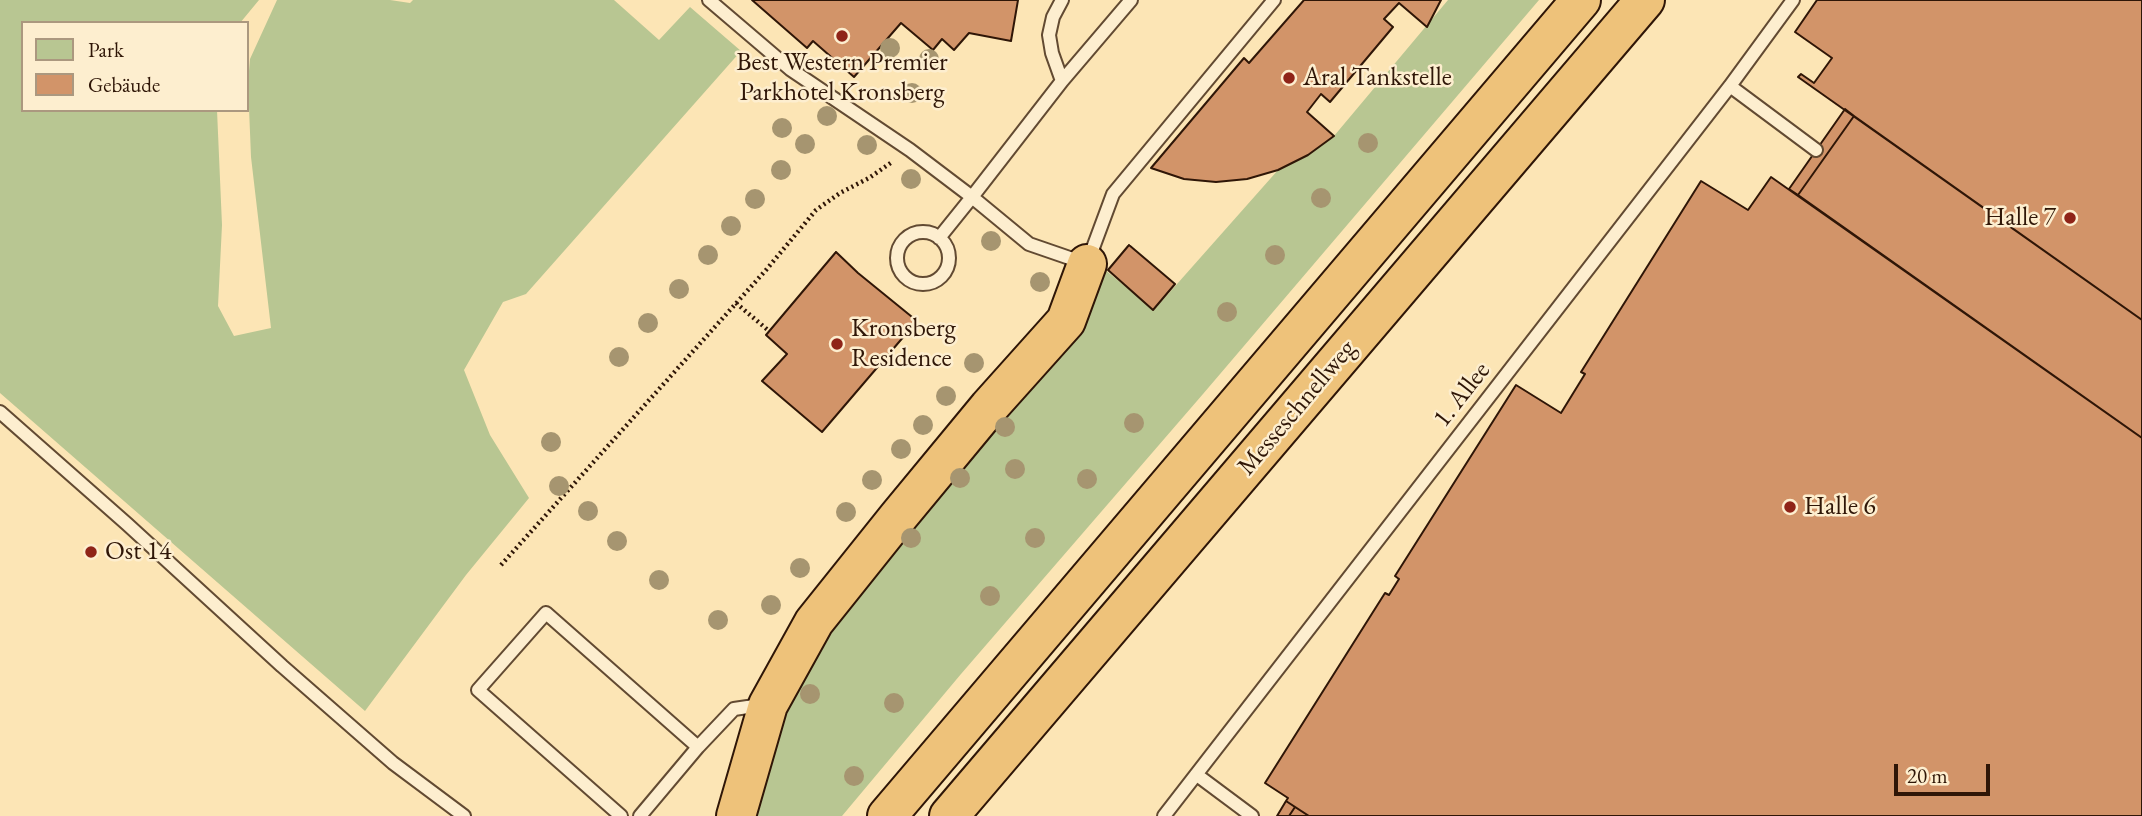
<!DOCTYPE html>
<html>
<head>
<meta charset="utf-8">
<style>
  body { margin:0 }
  #map { position:relative; width:2142px; height:816px; overflow:hidden; background:#fce5b5; font-family:"EB Garamond",serif }
  canvas { display:block }
  .legend { position:absolute; left:21px; top:21px; width:228px; height:91px; box-sizing:border-box; background:#fdeecf; border:2px solid #ab987f; margin:0; padding:9px 12px; list-style:none; font-size:21px; color:#2f1607 }
  .legend li { display:flex; align-items:center; gap:14px; height:35px }
  .legend b { width:35px; border:2px solid #ab987f }
  .scale { position:absolute; left:1894px; top:764px; width:96px; height:32px; box-sizing:border-box; border:4px solid #2f1607; border-top:0; padding-left:9px; font-size:21px; line-height:24px; white-space:nowrap; color:#2f1607; -webkit-text-stroke:5px #fdeecf; paint-order:stroke }
</style>
</head>
<body>
<div id="map">
<canvas width="2142" height="816"></canvas>
<ul class="legend">
<li><b style="height:19px;background:#b8c692"></b>Park</li>
<li><b style="height:19px;background:#d29469"></b>Gebäude</li>
</ul>
<div class="scale">20 m</div>
</div>
<script>
const g = document.querySelector('canvas').getContext('2d');
g.lineJoin = 'round';
function fill(path, color) { g.fillStyle = color; g.fill(path, 'evenodd'); }
const toPath = rows => new Path2D(rows.map(r => 'M' + r).join(''));
function stroke(path, color, width, dash) { g.strokeStyle = color; g.lineWidth = width; g.lineCap = dash ? 'butt' : 'round'; g.setLineDash(dash || []); g.stroke(path); }
function label(font, color, halo, rows, align = 'center') {
  g.font = font + ' "EB Garamond",serif'; g.lineWidth = 5; g.setLineDash([]); g.textBaseline = 'middle'; g.strokeStyle = halo; g.fillStyle = color; for (const [text, x, y, turn = 0] of rows) {
    g.save(); g.translate(x, y); g.rotate((+turn || 0) * Math.PI / 180); g.textAlign = isNaN(turn) ? turn : align; if (halo) g.strokeText(text, 0, 0); g.fillText(text, 0, 0); g.restore();
  }
}
fill(toPath([
  [0,0,259,0,240,23,23,23,23,110,217,110,222,225,218,306,234,336,271,328,251,157,248,83,250,59,277,0,390,0,410,3,413,0,614,0,659,40,690,7,741,51,526,294,503,302,464,370,490,435,529,498,466,575,365,711,0,393],
  [1448,0,1539,0,1203,394,961,674,842,816,751,816,778,720,821,633,1017,392,1092,309,1104,269,1154,310,1278,170,1308,155,1334,136]
]), '#b8c692');
const building = toPath([
  [752,0,1018,0,1011,41,969,33,954,50,942,39,933,50,901,23,854,77,813,41,807,48,752,0],
  [1304,0,1441,0,1427,27,1399,3,1384,19,1393,27,1330,102,1321,94,1307,112,1334,136,1308,155,1278,170,1247,179,1216,182,1184,179,1151,168,1244,58,1249,63,1304,0],
  [1817,0,2142,0,2142,320,1798,77,1801,74,1814,83,1832,58,1795,32,1817,0],
  [1845,109,1854,116,1798,195,1789,189,1845,109],
  [1854,116,2142,320,2142,438,1798,195,1854,116],
  [1771,177,2142,438,2142,816,1309,816,1286,801,1288,798,1265,783,1385,593,1389,595,1399,579,1395,576,1516,385,1561,413,1585,374,1581,372,1701,181,1748,210,1771,177],
  [1129,245,1175,284,1153,310,1108,270,1129,245],
  [836,252,858,273,917,321,822,432,762,381,787,354,766,335,836,252],
  [1286,801,1295,807,1289,816,1277,816,1286,801],
  [1295,807,1309,816,1289,816,1295,807]
]);
fill(building, '#d29469');
stroke(building, '#2f1607', 2);
const service = toPath([
  [709,0,790,69,910,150,972,197,939,238],
  [1062,0,1053,17,1049,35,1052,53,1062,81,972,197,1029,244,1087,264,1113,194,1274,0],
  [1062,81,1131,0],
  [1730,86,1816,150],
  '897 258a26 26 0 1 1 52 0a26 26 0 1 1-52 0Z',
  [0,412,127,524,282,666,393,763,464,816],
  [1197,775,1252,816],
  [621,816,478,690,546,613,698,747],
  [640,816,698,747,734,709,761,705],
  [1164,816,1730,86,1793,0]
]);
const trunk = toPath([
  [736,816,768,705,814,622,898,517,989,407,1066,321,1087,264],
  [887,816,1581,0],
  [949,816,1645,0]
]);
stroke(service, '#624a32', 16);
stroke(trunk, '#2f1607', 42);
stroke(toPath([
  [736,303,769,331],
  [501,565,766,270,816,210,840,193,869,178,892,162]
]), '#2f1607', 4.5, [2, 3.5]);
stroke(service, '#fdeecf', 12);
stroke(trunk, '#eec27a', 38);
g.fillStyle = '#a69570';
for (const [x, y] of [
  [890,48],
  [929,59],
  [912,93],
  [827,116],
  [782,128],
  [1368,143],
  [805,144],
  [867,145],
  [781,170],
  [911,179],
  [1321,198],
  [755,199],
  [731,226],
  [991,241],
  [708,255],
  [1275,255],
  [1040,282],
  [679,289],
  [1227,312],
  [648,323],
  [619,357],
  [974,363],
  [946,396],
  [1134,423],
  [923,425],
  [1005,427],
  [551,442],
  [901,449],
  [1015,469],
  [960,478],
  [1087,479],
  [872,480],
  [559,486],
  [588,511],
  [846,512],
  [911,538],
  [1035,538],
  [617,541],
  [800,568],
  [659,580],
  [990,596],
  [771,605],
  [718,620],
  [810,694],
  [894,703],
  [854,776]
]) { g.beginPath(); g.arc(x, y, 10, 0, 2 * Math.PI); g.fill(); }
for (const [x, y, r, color] of [
  [842,36,7,"#8f2418"],
  [1289,78,7,"#8f2418"],
  [2070,218,7,"#8f2418"],
  [837,344,7,"#8f2418"],
  [1790,507,7,"#8f2418"],
  [91,552,7,"#8f2418"]
]) { const dot = new Path2D(); dot.arc(x, y, r, 0, 2 * Math.PI); g.fillStyle = color; g.fill(dot); stroke(dot, '#fdeecf', 2.5); }
label('26px', '#2f1607', '#fdeecf', [
  ["Best Western Premier",842,63,"center"],
  ["Parkhotel Kronsberg",842,93,"center"],
  ["Aral Tankstelle",1303,78],
  ["Halle 7",2056,218,"right"],
  ["Kronsberg",851,329],
  ["Residence",851,359],
  ["Halle 6",1804,507],
  ["Ost 14",105,552]
], 'left');
label('26px', '#2f1607', '#fdeecf', [
  ["1. Allee",1462,395,-52],
  ["Messeschnellweg",1297,408,-50]
]);
</script>
</body>
</html>
